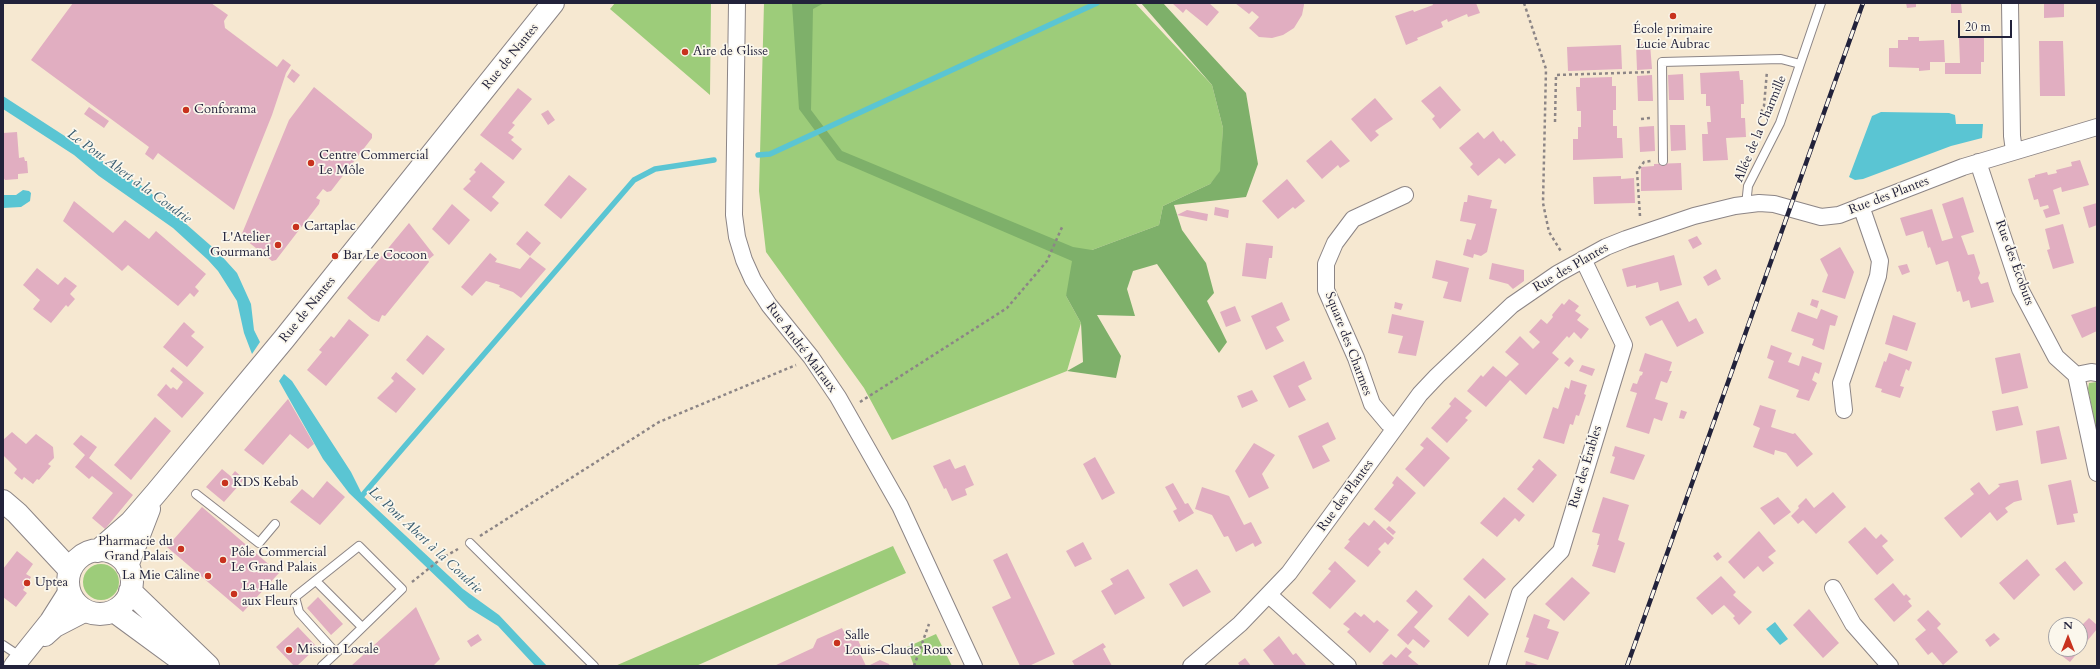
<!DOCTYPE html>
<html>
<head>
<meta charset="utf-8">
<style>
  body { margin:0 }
  #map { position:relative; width:2100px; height:669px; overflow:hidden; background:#f6e8d1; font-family:Cardo,serif }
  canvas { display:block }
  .frame { position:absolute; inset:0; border:4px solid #22223b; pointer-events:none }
  .north { position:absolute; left:2048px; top:617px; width:40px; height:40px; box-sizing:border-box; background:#fbf7ec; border:1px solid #a4a2a5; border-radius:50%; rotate:0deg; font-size:11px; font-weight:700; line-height:16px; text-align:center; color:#22223b }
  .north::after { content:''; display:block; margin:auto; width:14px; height:18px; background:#c8321e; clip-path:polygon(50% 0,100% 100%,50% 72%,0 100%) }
  .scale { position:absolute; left:1958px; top:20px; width:54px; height:18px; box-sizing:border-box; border:2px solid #22223b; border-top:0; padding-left:5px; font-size:12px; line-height:14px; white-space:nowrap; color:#22223b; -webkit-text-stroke:3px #fbf7ec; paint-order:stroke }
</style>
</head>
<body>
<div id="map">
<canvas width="2100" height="669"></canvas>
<div class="frame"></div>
<div class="north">N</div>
<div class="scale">20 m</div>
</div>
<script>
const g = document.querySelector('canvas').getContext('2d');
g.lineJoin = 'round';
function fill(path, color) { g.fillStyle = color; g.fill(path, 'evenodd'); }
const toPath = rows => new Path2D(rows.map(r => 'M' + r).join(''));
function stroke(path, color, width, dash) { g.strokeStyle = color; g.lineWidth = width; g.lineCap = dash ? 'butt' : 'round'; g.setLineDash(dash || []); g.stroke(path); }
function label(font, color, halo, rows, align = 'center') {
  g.font = font + ' Cardo,serif'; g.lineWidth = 3.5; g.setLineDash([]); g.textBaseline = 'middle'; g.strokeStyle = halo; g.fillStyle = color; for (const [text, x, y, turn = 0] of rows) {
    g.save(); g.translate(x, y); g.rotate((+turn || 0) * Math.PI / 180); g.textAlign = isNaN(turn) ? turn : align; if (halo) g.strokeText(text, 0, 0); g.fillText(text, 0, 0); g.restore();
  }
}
fill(toPath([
  [615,3,711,3,710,95,610,9],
  [764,3,1135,3,1212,85,1223,128,1221,171,1210,184,1163,206,1159,225,1092,250,1066,296,1081,323,1067,371,892,440,864,388,766,252,759,191],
  [2097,382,2097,434,2088,389,2089,383],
  [893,546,906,573,696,666,615,666],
  '83 582a18 18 0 1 1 36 0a18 18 0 1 1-36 0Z',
  [936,634,952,666,914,666,907,647]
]), '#9dcc7a');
fill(toPath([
  [792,3,824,3,813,9,811,110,842,151,1073,247,1092,250,1159,225,1163,206,1210,184,1220,171,1223,128,1212,85,1141,3,1163,3,1246,93,1258,164,1246,197,1174,205,1182,230,1206,263,1214,293,1207,301,1227,342,1219,353,1157,264,1133,271,1127,289,1135,316,1097,315,1121,356,1116,378,1067,371,1083,362,1081,323,1066,296,1072,261,837,160,799,109]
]), '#7eb06a');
fill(toPath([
  [3,96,145,188,218,252,237,273,251,304,254,330,260,342,252,354,244,333,237,301,218,271,208,260,173,228,99,176,74,155,3,109],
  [1881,112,1949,113,1955,115,1956,124,1983,124,1982,138,1951,146,1863,179,1855,180,1849,177,1872,116],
  [23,190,29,191,31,193,30,201,21,207,3,208,3,195,16,195],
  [284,374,292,381,351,472,363,496,463,589,499,615,547,666,535,666,498,626,469,608,349,493,323,459,279,381],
  [1775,622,1788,639,1780,645,1766,629]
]), '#5ac5d3');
stroke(toPath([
  [758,155,770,154,1097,3],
  [360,498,634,180,655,169,714,160]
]), '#5ac5d3', 5.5);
fill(toPath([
  [73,3,211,3,228,15,224,21,225,28,277,67,283,59,291,65,286,73,272,115,234,210,158,153,153,160,145,154,149,147,31,60],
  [1172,3,1209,3,1219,12,1207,26,1186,9,1183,13],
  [1235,3,1304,3,1304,5,1302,15,1294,28,1283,35,1272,38,1259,37,1249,28,1259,17,1252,11,1249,14],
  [1432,3,1476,3,1480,13,1468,17,1467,14,1448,22,1447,19,1441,22,1443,27,1417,38,1418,40,1406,45,1395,16,1413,10,1414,12,1433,5],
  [1906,3,1916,3,1916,7,1907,8],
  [1951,3,1961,3,1962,13,1951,13],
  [2044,3,2064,3,2064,17,2044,18],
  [1908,37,1919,37,1919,41,1944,40,1945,62,1930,62,1930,70,1919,71,1919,68,1889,67,1889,48,1898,48,1898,40,1908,40],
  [1959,38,1984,38,1984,62,1981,62,1981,74,1945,74,1945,63,1960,63],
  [2039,41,2063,41,2065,96,2040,96],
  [1636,44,1650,44,1652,69,1637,70],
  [1621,45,1622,69,1568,71,1567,47],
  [292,69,300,75,294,83,287,77],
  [1739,71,1740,80,1743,80,1744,104,1741,104,1741,118,1745,118,1746,137,1726,138,1728,160,1703,161,1702,134,1708,134,1707,122,1711,122,1710,106,1706,106,1706,94,1701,94,1700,73],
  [1683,74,1684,100,1669,100,1668,75],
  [1652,75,1653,101,1638,101,1637,76],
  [1612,77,1612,86,1616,86,1616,110,1613,110,1613,126,1617,126,1617,138,1622,138,1623,158,1573,160,1573,139,1578,139,1578,127,1581,127,1581,111,1577,111,1576,87,1580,87,1580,78],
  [1440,86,1461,110,1440,129,1432,119,1435,116,1421,101],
  [314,87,372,134,372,138,331,191,327,192,323,189,316,198,320,200,319,204,276,260,272,261,241,236,289,120],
  [518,88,532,99,512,123,515,125,508,133,514,137,511,140,522,149,513,160,480,135],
  [1375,98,1393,119,1375,131,1379,135,1371,142,1351,119],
  [89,107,109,121,104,128,84,114],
  [548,110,555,120,548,125,541,114],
  [1670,125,1685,125,1686,150,1671,151],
  [1654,126,1655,151,1640,152,1639,127],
  [1493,131,1501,142,1503,140,1516,155,1505,164,1499,158,1478,176,1470,167,1473,164,1459,148,1478,132,1484,139],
  [17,132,19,158,24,157,25,161,27,161,28,173,18,174,18,179,5,180,3,177,3,133],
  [1331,140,1350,161,1340,168,1338,165,1322,179,1306,161],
  [2080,160,2089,185,2062,192,2061,187,2053,190,2060,214,2046,218,2043,210,2049,208,2048,205,2040,207,2038,199,2034,200,2028,179,2035,177,2035,175,2047,172,2048,175,2057,173,2056,170,2072,166,2071,162],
  [481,162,505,182,492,197,499,203,491,212,463,189,471,181,469,179,476,172,474,170],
  [1681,163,1682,190,1641,191,1641,167,1654,166,1654,164],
  [569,175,587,189,561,219,544,205],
  [1621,176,1621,179,1634,178,1635,203,1594,204,1593,177],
  [1287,179,1305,201,1295,209,1293,207,1278,219,1262,201],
  [1468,195,1492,200,1490,208,1497,209,1487,252,1481,256,1474,254,1473,258,1463,255,1467,239,1471,240,1476,224,1460,221,1464,202,1467,202],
  [1963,197,1974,232,1961,236,1968,255,1974,254,1980,273,1978,278,1981,284,1988,282,1994,302,1971,308,1969,300,1963,302,1960,291,1957,292,1948,261,1936,265,1930,247,1928,248,1923,231,1906,236,1900,218,1932,209,1942,241,1953,238,1942,204],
  [74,201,113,233,125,220,149,239,156,231,206,274,195,287,199,291,194,297,190,293,178,306,128,265,122,271,63,221],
  [2097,203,2097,225,2089,228,2083,207],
  [452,204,470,220,449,245,432,229],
  [1215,207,1229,210,1228,218,1214,215],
  [1187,210,1208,214,1207,221,1177,215],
  [409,223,434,255,428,260,429,262,385,316,382,315,379,322,372,319,347,298],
  [2063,224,2074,263,2053,269,2047,250,2050,249,2045,229],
  [527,231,541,243,530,256,516,244],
  [1697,236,1702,244,1693,249,1688,240],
  [1246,243,1273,246,1272,258,1269,258,1266,279,1242,276],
  [1840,247,1854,272,1845,299,1822,292,1828,275,1820,259],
  [490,253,497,259,495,262,520,269,530,257,546,269,521,298,513,292,499,287,500,285,486,281,472,296,461,287],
  [1674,255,1682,285,1660,291,1658,282,1636,288,1636,285,1627,287,1622,269],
  [1436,260,1469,268,1461,302,1443,298,1448,282,1432,278],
  [1492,263,1524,270,1524,281,1513,289,1508,284,1489,279],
  [1907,264,1910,272,1902,275,1898,266],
  [37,268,58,285,65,277,77,286,70,294,75,299,68,307,66,305,51,323,33,309,40,300,23,285],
  [1716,269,1721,279,1708,286,1703,277],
  [1569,299,1579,306,1575,311,1581,315,1577,320,1589,329,1581,339,1574,332,1569,338,1567,336,1552,353,1559,359,1526,395,1510,380,1486,407,1467,391,1481,375,1483,377,1493,366,1506,377,1519,364,1505,352,1520,336,1533,349,1540,342,1529,332,1541,319,1547,324,1553,317,1552,315,1562,303,1564,305],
  [1812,299,1819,301,1817,308,1810,305],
  [1678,301,1689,322,1696,318,1704,333,1677,347,1662,320,1650,326,1645,317],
  [1282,302,1290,320,1276,327,1284,341,1266,350,1251,316],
  [1395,302,1403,304,1401,310,1394,308],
  [1235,306,1241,321,1226,327,1220,312],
  [2097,306,2097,331,2082,338,2071,315],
  [1821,309,1838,316,1835,326,1830,325,1824,350,1812,345,1814,339,1791,331,1798,312,1817,319],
  [1392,314,1424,321,1416,356,1398,353,1403,336,1388,333],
  [1893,315,1916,323,1907,351,1885,344],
  [349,319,369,335,326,386,307,370,322,352,319,350,331,336,334,338],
  [184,322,195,332,191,336,204,347,187,367,163,347],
  [427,335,445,349,423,375,406,360],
  [1771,345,1792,353,1788,362,1799,366,1802,356,1822,363,1819,374,1815,372,1812,380,1817,383,1809,401,1796,397,1799,390,1768,378,1774,361,1767,358],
  [1645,353,1672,362,1669,371,1672,371,1667,383,1661,381,1655,399,1668,403,1662,421,1654,418,1649,434,1626,427,1637,393,1630,391,1633,383,1637,384,1640,376,1642,375,1643,372,1639,371],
  [1889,353,1912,362,1909,371,1906,369,1900,386,1904,387,1900,398,1881,392,1882,389,1875,387,1884,361,1886,362],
  [2020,353,2028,388,2002,394,1995,358],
  [1570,357,1574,361,1569,367,1564,363],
  [1304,361,1312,379,1298,386,1306,400,1289,408,1273,376],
  [1582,365,1595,369,1592,376,1579,371],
  [173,367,204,393,182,418,157,395,166,384,171,389,173,387,177,390,183,382,170,371],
  [396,372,416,389,396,413,377,398,394,381,391,378],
  [1571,380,1587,385,1584,394,1586,395,1579,416,1576,415,1573,425,1570,424,1564,444,1543,438,1553,407,1558,409,1565,387,1569,389],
  [1252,390,1258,401,1242,408,1237,396],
  [1455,397,1472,411,1465,418,1468,420,1447,443,1431,428,1451,406,1449,404],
  [288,399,314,444,308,449,290,434,263,465,244,450],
  [1760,405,1776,410,1771,427,1793,434,1795,433,1813,454,1797,467,1786,453,1775,450,1774,455,1753,447,1760,428,1753,425],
  [2018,406,2023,425,1996,431,1992,411],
  [1681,410,1687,412,1684,419,1679,418],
  [155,417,171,431,131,480,114,465],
  [1328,422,1336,439,1322,446,1330,461,1313,469,1298,436],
  [2059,426,2067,459,2041,464,2036,431],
  [12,432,26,444,36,434,53,447,54,458,48,464,51,466,39,480,37,479,33,484,24,477,22,480,14,473,17,469,3,455,3,440],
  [81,435,97,447,89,458,133,495,105,529,92,518,113,493,92,476,89,479,75,467,85,455,73,444],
  [1427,437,1450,458,1424,487,1405,469,1424,448,1420,445],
  [1254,443,1275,455,1262,474,1269,488,1249,498,1235,471],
  [1615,446,1645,455,1634,480,1610,473,1615,457,1612,456],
  [1095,457,1115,493,1102,500,1083,464],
  [950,459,955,469,965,465,974,485,965,489,967,495,952,501,946,488,944,489,933,466],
  [1539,459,1557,475,1533,503,1517,489,1534,469,1532,467],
  [222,469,240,484,224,502,206,487],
  [235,471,244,479,241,483,232,475],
  [1397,476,1416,493,1390,522,1374,509,1394,485,1392,483],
  [2018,480,2022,500,2014,502,2005,508,2008,512,1997,521,1990,512,1961,538,1944,518,1974,494,1970,489,1979,482,1989,495,2000,486,1998,484],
  [2071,480,2078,513,2073,514,2075,522,2057,525,2048,485],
  [327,481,345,497,320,525,290,502,302,489,313,498],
  [1173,483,1185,504,1188,503,1194,513,1179,522,1173,511,1177,509,1165,487],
  [1202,487,1229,496,1244,525,1251,522,1262,543,1255,547,1253,543,1236,552,1228,536,1224,537,1212,515,1195,509],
  [1833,492,1846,507,1816,534,1803,520,1798,524,1791,516,1799,508,1798,506,1806,498,1814,508],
  [1504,497,1525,515,1519,522,1515,518,1497,537,1480,523],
  [1603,497,1629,505,1618,540,1625,543,1615,573,1592,566,1599,545,1597,545,1600,534,1592,532],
  [1778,497,1791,512,1774,525,1760,508],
  [202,507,279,573,243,612,167,547],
  [1374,520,1394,538,1388,545,1385,542,1378,549,1381,552,1368,567,1344,548,1350,541,1348,540,1364,522,1369,526],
  [1389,526,1396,532,1393,535,1386,529],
  [1865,527,1876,539,1881,534,1888,541,1882,546,1894,560,1877,575,1848,542],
  [1759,531,1776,551,1768,557,1774,563,1763,572,1758,566,1744,579,1728,562],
  [1083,542,1092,559,1075,567,1066,551],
  [17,551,33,564,26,574,31,577,23,590,27,593,16,607,3,597,3,569],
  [1718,552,1722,557,1717,561,1713,556],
  [1007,553,1055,654,1029,666,1020,666,992,607,1011,598,993,560],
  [1483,558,1506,579,1485,599,1463,579],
  [2027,559,2040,575,2014,600,1999,583],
  [1335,561,1356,581,1330,609,1312,593,1331,571,1328,569],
  [2065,561,2083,583,2074,591,2055,569],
  [1128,569,1145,598,1115,615,1101,591,1113,584,1110,579],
  [1197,569,1211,592,1183,607,1169,584],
  [1721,576,1736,592,1733,595,1752,612,1739,625,1733,618,1735,616,1724,605,1712,615,1696,598],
  [1572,577,1590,593,1564,621,1545,604],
  [1893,583,1904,596,1906,594,1911,599,1908,601,1912,606,1894,622,1874,599],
  [1416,590,1433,606,1414,627,1430,641,1424,648,1413,639,1408,645,1397,635,1418,612,1406,601],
  [1469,595,1489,614,1468,637,1448,619],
  [318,597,343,624,331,635,307,608],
  [416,607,440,659,433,666,351,666],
  [1809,609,1839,643,1823,658,1793,625],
  [1928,610,1941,624,1937,628,1958,652,1943,665,1932,652,1928,655,1915,639,1926,630,1917,620],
  [1355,612,1361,617,1364,614,1374,623,1377,620,1389,630,1370,653,1347,632,1350,629,1343,624],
  [1534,614,1550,620,1547,628,1559,632,1548,660,1524,652,1529,638,1526,637],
  [2089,618,2097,625,2097,629,2070,662,2058,653,2062,649,2080,649,2080,627],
  [298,627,317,647,297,666,294,666,276,647],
  [842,628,846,636,854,631,862,649,859,651,866,666,774,666,813,648,817,639],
  [1994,633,2000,639,1990,647,1985,640],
  [478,634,482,640,471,647,467,641],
  [1279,636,1293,655,1296,653,1306,665,1275,666,1263,650],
  [1103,643,1106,647,1103,649,1112,666,1075,666,1072,661],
  [1406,647,1412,652,1408,656,1420,666,1385,666,1382,663,1391,654,1396,658],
  [1245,658,1251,666,1240,666,1238,663],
  [880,660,889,664,890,666,868,666],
  [1526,661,1541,666,1525,666]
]), '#e1aec1');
const service = toPath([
  [1663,161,1662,62,1781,59,1800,64],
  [1746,205,1748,186,1780,123,1821,3],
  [196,494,259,543,275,524],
  [470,543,594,666],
  [316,581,362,627],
  [3,645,21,657],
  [322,666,336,653,402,589,359,546,295,597,299,612,336,653]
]);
const minor = toPath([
  [737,3,734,215,737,237,744,260,753,280,769,305,811,357,838,397,900,506,974,666],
  [2010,3,2012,136,2014,151],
  [1978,162,2020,289,2056,357,2076,375,2097,473],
  [2076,375,2091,372,2097,373],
  [1844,410,1841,383,1878,276,1880,261,1861,206],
  [1395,428,1388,423,1372,404,1356,358,1326,290,1326,264,1335,243,1353,219,1405,195],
  [1833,588,1853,624,1890,666],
  [1269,595,1348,666],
  [1191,666,1240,624,1289,573,1420,394,1437,376,1512,305,1557,274,1606,247,1626,239,1694,216,1735,206,1759,203,1774,204,1821,217,1839,215,1963,167,2097,127],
  [1497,666,1520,593,1561,551,1624,345,1583,259]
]);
const tertiary = toPath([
  [45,636,55,627,86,611],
  [14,666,50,621,69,591]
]);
const secondary = toPath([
  [3,501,17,513,70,570],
  '68 582a32 32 0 1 1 64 0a32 32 0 1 1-64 0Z',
  [98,551,131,522,156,493,284,339,553,3],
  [127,566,149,509],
  [130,591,208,666],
  [114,611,189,666]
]);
stroke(service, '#8c8586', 10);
stroke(minor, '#8c8586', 18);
stroke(tertiary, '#8c8586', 22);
stroke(secondary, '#8c8586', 24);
stroke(toPath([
  [1524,3,1546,69,1543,203,1549,232,1562,253],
  [1761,112,1764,106,1767,71],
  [1641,119,1650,118],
  [1555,122,1556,75,1651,72],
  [1640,216,1637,171,1644,162,1651,161],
  [860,402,1007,308,1047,261,1063,225],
  [480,536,659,422,796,365],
  [412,582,442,558,458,549],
  [914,666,929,624]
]), '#8c8586', 2.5, [3, 3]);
stroke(service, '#fff', 8);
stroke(minor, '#fff', 16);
stroke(tertiary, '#fff', 20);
stroke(secondary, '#fff', 22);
const rail = toPath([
  [1627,666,1863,3]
]);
stroke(rail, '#22223b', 4.5);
stroke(rail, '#fbf7ec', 3, [9]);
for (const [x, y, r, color] of [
  [1673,16,4,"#c8321e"],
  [685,52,4,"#c8321e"],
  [186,110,4,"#c8321e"],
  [311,163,4,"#c8321e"],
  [296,227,4,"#c8321e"],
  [278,245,4,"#c8321e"],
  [335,256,4,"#c8321e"],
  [225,483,4,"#c8321e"],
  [181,549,4,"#c8321e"],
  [223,560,4,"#c8321e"],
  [208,576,4,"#c8321e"],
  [27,583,4,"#c8321e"],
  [234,594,4,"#c8321e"],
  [837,643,4,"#c8321e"],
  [289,650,4,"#c8321e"]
]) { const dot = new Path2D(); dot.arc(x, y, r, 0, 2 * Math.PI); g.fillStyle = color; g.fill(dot); stroke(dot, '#fbf7ec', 1.5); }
label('13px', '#22223b', '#fbf7ec', [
  ["École primaire",1673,30,"center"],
  ["Lucie Aubrac",1673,45,"center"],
  ["Aire de Glisse",693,52],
  ["Conforama",194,110],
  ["Centre Commercial",319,156],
  ["Le Môle",319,171],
  ["Cartaplac",304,227],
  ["L'Atelier",270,238,"right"],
  ["Gourmand",270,253,"right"],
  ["Bar Le Cocoon",343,256],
  ["KDS Kebab",233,483],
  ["Pharmacie du",173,542,"right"],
  ["Grand Palais",173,557,"right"],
  ["Pôle Commercial",231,553],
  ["Le Grand Palais",231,568],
  ["La Mie Câline",200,576,"right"],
  ["Uptea",35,583],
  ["La Halle",242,587],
  ["aux Fleurs",242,602],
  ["Salle",845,636],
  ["Louis-Claude Roux",845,651],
  ["Mission Locale",297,650]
], 'left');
label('13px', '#22223b', '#fbf7ec', [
  ["Rue de Nantes",511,57,-51],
  ["Allée de la Charmille",1761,129,-67],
  ["Rue des Plantes",1889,196,-21],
  ["Rue des Écobuts",2014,263,70],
  ["Rue des Plantes",1571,268,-30],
  ["Rue de Nantes",308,310,-51],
  ["Square des Charmes",1348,344,69],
  ["Rue André Malraux",801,348,53],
  ["Rue des Érables",1586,467,-73],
  ["Rue des Plantes",1346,496,-54]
]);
label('italic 14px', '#365b70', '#fbf7ec', [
  ["Le Pont Abert à la Coudrie",129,177,36],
  ["Le Pont Abert à la Coudrie",425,541,43]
]);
</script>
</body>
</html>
